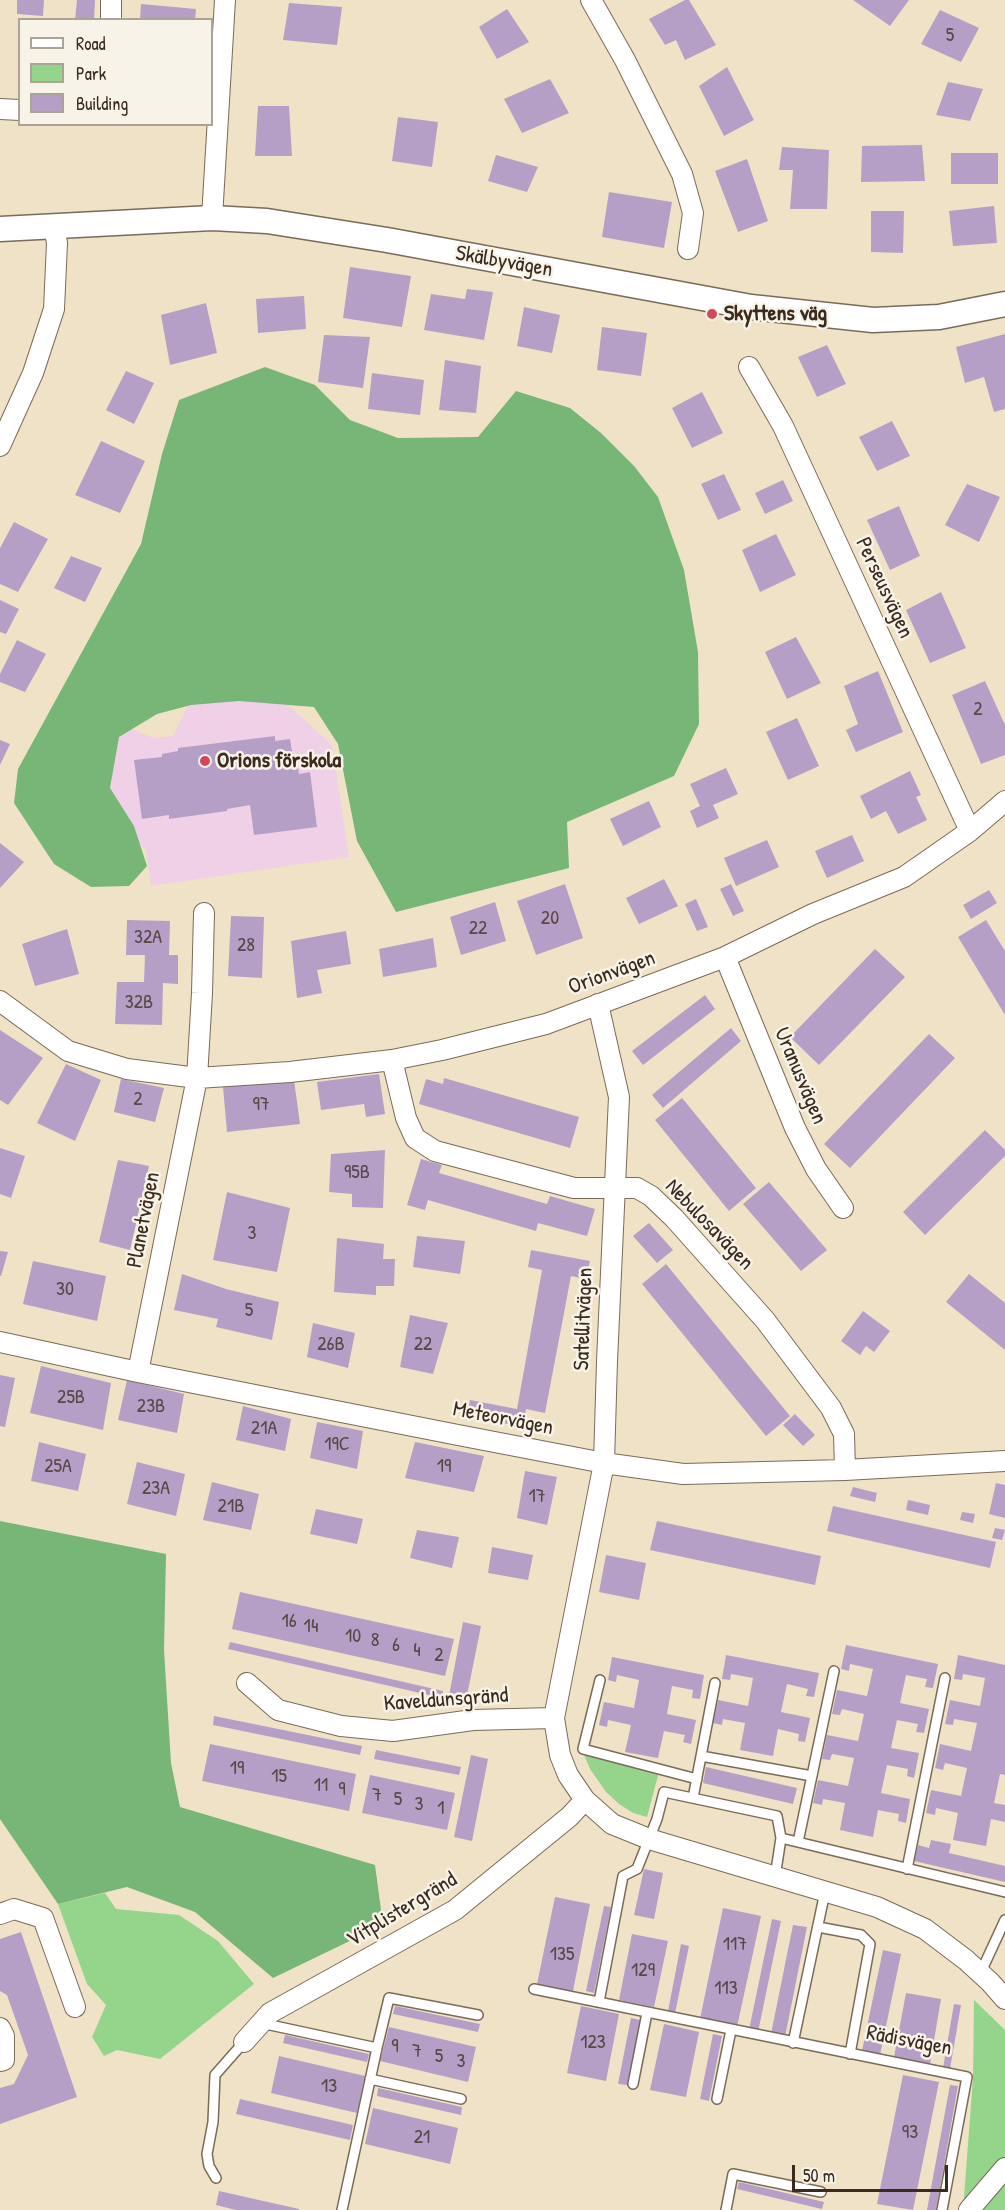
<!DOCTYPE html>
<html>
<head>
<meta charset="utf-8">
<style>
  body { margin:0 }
  #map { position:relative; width:1005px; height:2210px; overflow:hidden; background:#f0e2c6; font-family:"Patrick Hand",sans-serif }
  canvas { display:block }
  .legend { position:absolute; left:18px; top:18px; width:195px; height:108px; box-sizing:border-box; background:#f7f3e8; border:2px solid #aca397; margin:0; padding:8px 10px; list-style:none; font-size:18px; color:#3b2a1e }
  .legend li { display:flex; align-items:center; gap:12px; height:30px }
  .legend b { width:30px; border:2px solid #aca397 }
  .scale { position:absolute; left:792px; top:2165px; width:156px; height:27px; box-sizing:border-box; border:3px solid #3b2a1e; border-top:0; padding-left:8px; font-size:18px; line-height:21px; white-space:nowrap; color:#3b2a1e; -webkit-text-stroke:4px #f7f3e8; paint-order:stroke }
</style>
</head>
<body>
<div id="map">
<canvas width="1005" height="2210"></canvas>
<ul class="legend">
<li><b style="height:8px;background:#fff"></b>Road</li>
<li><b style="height:16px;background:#95d58b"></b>Park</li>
<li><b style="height:16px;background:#b69fc6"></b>Building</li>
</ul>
<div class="scale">50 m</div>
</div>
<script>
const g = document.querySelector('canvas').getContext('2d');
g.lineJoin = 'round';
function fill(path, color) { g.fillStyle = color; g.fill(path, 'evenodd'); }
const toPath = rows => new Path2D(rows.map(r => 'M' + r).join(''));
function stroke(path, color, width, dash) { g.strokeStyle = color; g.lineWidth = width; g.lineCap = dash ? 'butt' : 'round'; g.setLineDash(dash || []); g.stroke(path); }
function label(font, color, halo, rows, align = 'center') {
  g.font = font + ' "Patrick Hand",sans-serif'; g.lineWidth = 5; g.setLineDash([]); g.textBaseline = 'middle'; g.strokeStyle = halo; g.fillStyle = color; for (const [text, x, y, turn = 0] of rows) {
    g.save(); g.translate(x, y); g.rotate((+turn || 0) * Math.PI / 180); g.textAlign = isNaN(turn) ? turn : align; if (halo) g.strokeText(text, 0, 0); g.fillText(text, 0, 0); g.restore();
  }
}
fill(toPath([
  [238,659,332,745,349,857,151,886,146,850,70,778,94,715,154,738,173,736,200,682]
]), '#efd0e6');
fill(toPath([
  [584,1755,659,1772,647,1817,633,1813,619,1804,606,1792,590,1769],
  [105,1893,116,1909,179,1915,218,1941,254,1984,160,2059,117,2050,104,2056,92,2037,106,2005,87,1984,58,1904],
  [974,2000,1005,2030,1005,2210,963,2210,973,2078]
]), '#95d58b');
fill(toPath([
  [265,367,315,385,350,420,398,438,478,437,516,391,570,408,601,433,634,466,658,497,684,570,698,652,699,724,674,776,567,822,569,868,396,912,357,841,338,744,314,707,239,701,191,705,157,714,119,737,110,788,134,826,147,866,129,886,91,887,54,864,14,803,18,769,141,544,162,454,179,400],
  [0,1521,166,1554,164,1650,171,1763,180,1807,375,1865,383,1925,273,1978,195,1912,127,1887,58,1904,0,1819]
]), '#78b677');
fill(toPath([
  [17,0,44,0,43,16,17,14],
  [77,0,95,0,94,20,75,20],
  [685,0,689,0,716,45,685,60,676,40,665,45,649,19],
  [853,0,909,0,890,26],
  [289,3,342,7,337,45,283,40],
  [141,4,196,9,195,20,140,20],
  [507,9,529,42,497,59,479,27],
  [940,10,979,28,961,62,921,44],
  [727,67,754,120,724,136,699,86],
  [550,79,569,113,522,133,504,99],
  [948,82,983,89,970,121,936,115],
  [258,106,289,106,292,156,255,156],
  [398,117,438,122,432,167,392,161],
  [922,145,925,181,861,182,862,146],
  [782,147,829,150,827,209,790,209,793,170,779,170],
  [951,153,998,153,998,184,951,184],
  [496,155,538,167,527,192,488,181],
  [747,159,768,221,738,232,715,171],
  [609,192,672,202,664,248,602,237],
  [994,206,997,243,953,246,949,211],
  [871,211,904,211,903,253,871,252],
  [350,267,411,276,402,327,343,318],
  [467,289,493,292,484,340,424,330,431,294,465,299],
  [304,296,306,329,258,333,256,299],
  [206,303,217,353,170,365,161,315],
  [524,307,560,315,552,353,517,346],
  [602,327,647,333,641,376,597,370],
  [1005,334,1005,409,994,412,984,377,965,383,956,347],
  [324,335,370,337,363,388,318,382],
  [827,345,846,384,817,397,798,357],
  [445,360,481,366,476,413,439,410],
  [126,371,154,383,134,424,106,410],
  [372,373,424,380,420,415,368,409],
  [702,392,723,433,692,448,672,408],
  [892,421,910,456,877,471,859,437],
  [101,441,145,461,120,513,75,495],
  [724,474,741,510,718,520,701,484],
  [783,480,793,501,765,514,755,493],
  [967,484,1000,497,979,542,945,525],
  [899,506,920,556,890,570,867,520],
  [14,522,48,539,18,592,0,584,0,548],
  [776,534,796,575,760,592,742,550],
  [71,556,102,568,85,602,54,588],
  [941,592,966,648,930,663,906,610],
  [0,600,19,609,6,634,0,632],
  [796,637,821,683,787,699,765,652],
  [17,640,46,654,25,692,0,682,0,674],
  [878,671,903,732,856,752,846,730,858,724,844,686],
  [985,681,1005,725,1005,755,981,764,952,695],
  [797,718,819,766,788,780,766,732],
  [275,736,275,741,290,739,293,758,297,758,299,774,310,772,317,827,254,835,250,805,227,809,227,811,169,819,169,815,142,819,134,760,162,757,162,754,178,751,178,748],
  [0,740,10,744,0,765],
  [726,768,738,794,713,805,719,818,697,828,690,811,700,806,690,784],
  [910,771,921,795,916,797,927,820,898,834,886,811,871,819,860,796],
  [649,801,661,827,623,846,610,819],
  [852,835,864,861,827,878,815,851],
  [767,840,779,867,736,886,724,858],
  [0,843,24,862,0,888],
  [664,879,678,906,639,924,626,898],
  [565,884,583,938,536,955,517,901],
  [731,884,744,911,733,916,720,889],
  [989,890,997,903,971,919,963,905],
  [696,899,708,927,697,931,685,904],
  [495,902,506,941,461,955,450,917],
  [231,916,264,917,262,978,228,976],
  [127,920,170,921,169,955,178,955,178,984,163,983,162,1025,115,1024,117,982,144,982,145,955,126,955],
  [986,920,1005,951,1005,1015,958,937],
  [67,929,79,974,35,986,22,944],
  [346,931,351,964,317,970,322,993,297,998,291,941],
  [433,938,437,967,383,977,379,949],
  [875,949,905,977,819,1065,790,1037],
  [705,995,715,1009,643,1065,632,1051],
  [731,1028,741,1041,663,1108,652,1095],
  [0,1030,43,1058,8,1105,0,1100],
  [929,1034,955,1058,850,1168,824,1144],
  [66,1064,101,1080,75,1141,37,1123],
  [379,1074,385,1114,366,1117,364,1104,321,1110,317,1082],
  [444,1078,579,1117,570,1148,419,1104,426,1079,443,1084],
  [121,1079,164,1088,155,1122,114,1112],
  [294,1080,300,1124,227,1132,223,1087],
  [682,1098,756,1188,729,1211,655,1120],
  [985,1130,1005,1150,1005,1156,925,1235,903,1212],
  [0,1148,25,1156,11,1198,0,1194],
  [385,1150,383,1208,352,1207,352,1194,329,1192,331,1154],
  [421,1159,442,1165,439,1173,547,1204,550,1196,595,1209,587,1236,538,1223,536,1231,428,1200,425,1210,407,1205],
  [118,1160,149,1166,130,1250,99,1242],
  [769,1182,827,1250,801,1271,743,1204],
  [227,1192,290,1208,277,1272,213,1260],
  [649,1223,673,1250,657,1263,633,1236],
  [417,1236,465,1241,460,1274,413,1267],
  [337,1238,384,1244,383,1259,395,1259,394,1286,376,1286,376,1295,334,1292],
  [531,1250,590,1261,586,1279,571,1276,545,1413,526,1409,523,1427,467,1416,470,1400,517,1409,542,1270,528,1267],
  [0,1251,8,1252,1,1276,0,1276],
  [33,1261,106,1276,97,1321,23,1304],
  [666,1264,790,1416,766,1436,642,1284],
  [182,1274,226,1289,279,1302,272,1340,216,1327,218,1319,174,1310],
  [969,1274,1005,1303,1005,1350,946,1302],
  [863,1311,890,1331,874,1352,866,1346,860,1355,841,1341],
  [410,1315,448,1323,433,1374,400,1367],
  [313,1323,355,1333,348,1368,307,1357],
  [41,1366,111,1383,103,1430,30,1413],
  [0,1375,15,1378,5,1427,0,1426],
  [127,1380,184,1394,177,1433,118,1420],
  [243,1406,291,1419,285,1451,236,1440],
  [795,1414,815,1435,803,1446,783,1425],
  [317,1422,363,1431,357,1469,310,1458],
  [39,1442,86,1454,78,1491,31,1481],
  [415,1442,484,1456,474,1492,405,1478],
  [137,1462,185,1474,176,1516,127,1504],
  [525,1471,557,1477,547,1525,517,1518],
  [212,1482,259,1494,251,1530,203,1520],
  [996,1483,1005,1485,1005,1518,989,1514],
  [853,1487,877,1493,875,1502,850,1496],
  [908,1500,930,1505,928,1515,906,1510],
  [833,1506,996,1542,990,1568,827,1531],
  [316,1509,363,1519,357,1544,310,1534],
  [962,1512,975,1514,973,1523,960,1520],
  [657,1521,821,1556,815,1585,650,1550],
  [995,1528,1005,1530,1002,1540,992,1538],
  [417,1530,459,1537,452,1568,410,1558],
  [492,1547,533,1555,528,1580,488,1573],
  [606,1555,646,1563,639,1600,599,1592],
  [240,1592,454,1639,445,1676,232,1629],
  [463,1622,481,1626,465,1705,448,1701],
  [230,1642,443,1691,442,1698,228,1649],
  [846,1645,938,1664,933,1688,925,1687,927,1679,906,1675,900,1703,929,1709,924,1733,916,1732,918,1724,897,1720,891,1748,919,1753,914,1778,907,1776,908,1769,887,1765,881,1793,910,1799,906,1823,898,1821,899,1814,878,1810,873,1837,840,1830,845,1803,823,1799,822,1805,813,1803,818,1780,848,1786,854,1758,832,1754,830,1760,822,1759,827,1735,858,1741,864,1714,842,1709,840,1715,832,1714,837,1690,867,1696,873,1669,850,1664,849,1671,841,1669],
  [726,1655,819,1673,814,1697,806,1696,808,1689,787,1684,781,1712,810,1718,805,1742,798,1741,799,1734,778,1729,773,1756,740,1750,745,1723,723,1719,722,1725,713,1723,718,1700,748,1706,753,1678,731,1674,730,1680,722,1679],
  [958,1655,1005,1665,1005,1775,1000,1774,994,1803,1005,1805,1005,1822,991,1819,986,1846,953,1840,958,1813,936,1808,935,1815,926,1813,931,1790,961,1796,967,1768,945,1763,943,1770,935,1768,940,1744,971,1751,977,1723,954,1719,953,1725,945,1724,950,1700,980,1706,985,1678,963,1674,962,1680,954,1679],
  [612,1657,704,1675,700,1699,692,1698,693,1690,672,1686,667,1714,696,1720,691,1744,683,1742,685,1735,664,1731,658,1758,625,1752,631,1725,608,1720,607,1727,599,1725,604,1702,634,1708,639,1680,617,1675,616,1682,608,1680],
  [214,1716,362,1746,360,1755,213,1725],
  [210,1744,356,1774,349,1811,202,1781],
  [376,1750,461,1767,459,1775,374,1759],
  [471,1755,488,1759,472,1841,454,1837],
  [706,1767,797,1788,793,1804,703,1783],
  [370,1775,455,1793,447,1830,362,1813],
  [931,1840,951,1844,949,1853,1005,1866,1005,1882,914,1861,918,1845,929,1848],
  [644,1869,663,1873,654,1919,634,1915],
  [555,1897,590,1904,573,1991,537,1984],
  [604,1906,611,1907,594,1993,586,1991],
  [723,1908,761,1916,737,2027,700,2019],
  [772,1919,781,1921,758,2032,749,2030],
  [793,1925,807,1927,785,2037,771,2034],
  [21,1932,77,2097,0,2124,0,2088,14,2084,28,2055,7,1995,0,1991,0,1939],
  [632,1934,668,1941,654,2007,619,2000],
  [681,1944,689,1946,675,2013,668,2011],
  [883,1950,901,1954,880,2055,862,2051],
  [906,1993,941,1999,930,2064,894,2057],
  [954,2004,961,2005,950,2069,943,2068],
  [395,2006,480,2024,478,2032,393,2014],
  [581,2006,619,2014,606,2081,567,2073],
  [631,2018,640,2020,627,2085,618,2084],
  [664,2024,699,2032,686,2097,650,2090],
  [389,2027,476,2047,468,2082,380,2061],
  [713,2034,722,2036,709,2101,700,2099],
  [285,2035,369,2054,367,2062,283,2043],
  [279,2056,365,2076,357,2113,271,2093],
  [903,2075,939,2082,913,2210,877,2204],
  [950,2085,958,2086,936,2210,927,2210],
  [378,2088,462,2107,461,2115,377,2096],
  [240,2099,353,2125,350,2140,236,2114],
  [373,2108,458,2128,450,2164,365,2144],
  [739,2182,824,2202,822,2209,737,2189],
  [219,2191,299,2209,299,2210,236,2210,216,2205]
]), '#b69fc6');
const service = toPath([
  [600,1680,583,1749,697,1779],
  [701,1756,812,1776],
  [693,1798,715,1683],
  [798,1842,834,1671],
  [907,1869,945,1678],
  [775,1877,781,1838],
  [818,1927,861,1935,870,1944,850,2054],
  [980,1974,1005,1920],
  [534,1989,967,2077,942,2210],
  [599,2002,623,1876,637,1869,657,1819,664,1792,777,1816,781,1838,1005,1892],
  [261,2023,377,2048,342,2210],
  [793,2043,825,1892],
  [377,2048,389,1998,478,2015],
  [370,2079,461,2099],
  [633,2084,647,2013],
  [717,2099,731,2030],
  [216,2178,209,2166,207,2154,213,2122,215,2075,244,2042],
  [726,2210,733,2174,821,2192]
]);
const minor = toPath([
  [591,0,625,60,682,174,693,213,688,249],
  [111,20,111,0],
  [0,109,20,110],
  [212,218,225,0],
  [749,367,783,426,970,831],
  [0,446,33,373,54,309,57,243,54,227],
  [725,957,795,1128,816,1169,843,1208],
  [0,1001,68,1051,127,1069,197,1078,290,1072,392,1060,442,1050,546,1024,725,957,813,914,904,877,970,831,1005,801],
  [598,1004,619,1097,607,1361,604,1463,554,1718,560,1755,568,1775,585,1800,612,1824,649,1839,877,1907,925,1929,966,1960,990,1982,1005,1999],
  [392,1060,406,1118,415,1138,435,1151,574,1188,637,1188,651,1196,674,1218,765,1320,831,1408,844,1434,845,1470],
  [0,1342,138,1372,458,1435,604,1463,683,1474,845,1470,1005,1461],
  [138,1372,197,1078,202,993,204,913],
  [247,1683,278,1710,341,1726,393,1731,473,1720,554,1718],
  [0,1914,14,1909,43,1918,75,2007],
  [0,2028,4,2036,4,2060,0,2061],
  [244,2042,270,2013,455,1910,569,1817,585,1800],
  [969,2210,1005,2168]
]);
const tertiary = toPath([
  [0,229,212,218,267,221,387,240,751,307,873,320,939,317,1005,304]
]);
stroke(service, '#7a6a59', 12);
stroke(minor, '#7a6a59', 22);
stroke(tertiary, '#7a6a59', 27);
stroke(service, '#fff', 9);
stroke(minor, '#fff', 20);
stroke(tertiary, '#fff', 24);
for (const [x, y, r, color] of [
  [712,314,6,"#d1495b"],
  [205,761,6,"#d1495b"]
]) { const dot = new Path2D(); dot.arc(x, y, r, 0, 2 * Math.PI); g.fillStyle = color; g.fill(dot); stroke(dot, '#f7f3e8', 2); }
label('20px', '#5a4748', null, [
  ["5",950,36],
  ["2",978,710],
  ["20",550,919],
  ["22",478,929],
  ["32A",148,938],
  ["28",246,946],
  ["32B",139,1003],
  ["2",138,1100],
  ["97",261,1105],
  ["95B",357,1173],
  ["3",252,1234],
  ["30",65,1290],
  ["5",249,1311],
  ["26B",331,1345],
  ["22",423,1345],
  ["25B",71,1398],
  ["23B",151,1407],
  ["21A",264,1429],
  ["19C",337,1445],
  ["25A",58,1467],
  ["19",444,1467],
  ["23A",156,1489],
  ["17",537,1497],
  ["21B",231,1507],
  ["16",289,1622],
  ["14",311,1627],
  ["10",353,1637],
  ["8",375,1641],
  ["6",396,1646],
  ["4",417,1651],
  ["2",439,1656],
  ["19",237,1769],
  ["15",279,1777],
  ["11",321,1786],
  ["9",342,1790],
  ["7",377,1796],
  ["5",398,1800],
  ["3",419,1805],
  ["1",441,1809],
  ["117",735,1945],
  ["135",562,1955],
  ["129",643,1971],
  ["113",726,1989],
  ["123",593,2043],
  ["9",395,2047],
  ["7",417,2052],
  ["5",439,2057],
  ["3",461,2062],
  ["13",329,2087],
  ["93",910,2133],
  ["21",422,2138]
]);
label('22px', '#3b2a1e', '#f7f3e8', [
  ["Skälbyvägen",504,262,10],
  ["Perseusvägen",884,588,65],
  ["Orionvägen",612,973,-20],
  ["Uranusvägen",800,1076,67],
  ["Planetvägen",144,1220,-79],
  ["Nebulosavägen",709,1225,46],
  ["Satellitvägen",584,1319,-88],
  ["Meteorvägen",503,1419,11],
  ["Kaveldunsgränd",446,1700,-4],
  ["Vitplistergränd",402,1910,-31],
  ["Rädisvägen",909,2041,11]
]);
label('bold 22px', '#3b2a1e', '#f7f3e8', [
  ["Skyttens väg",724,314],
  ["Orions förskola",217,761]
], 'left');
</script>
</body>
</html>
